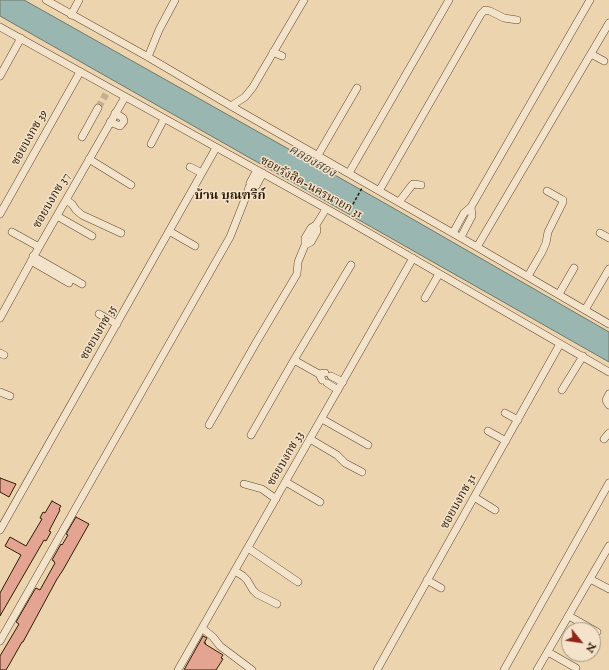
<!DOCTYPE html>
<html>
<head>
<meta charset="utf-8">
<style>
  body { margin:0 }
  #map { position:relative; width:609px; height:670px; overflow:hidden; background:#ecd4af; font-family:"IM FELL English",serif }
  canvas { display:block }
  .north { position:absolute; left:561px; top:622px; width:40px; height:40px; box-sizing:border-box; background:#f3e3cb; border:1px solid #a5937b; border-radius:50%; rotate:120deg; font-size:11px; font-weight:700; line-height:16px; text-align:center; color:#301a04 }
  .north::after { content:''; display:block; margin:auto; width:14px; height:18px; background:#8f2418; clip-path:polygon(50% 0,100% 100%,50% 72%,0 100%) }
</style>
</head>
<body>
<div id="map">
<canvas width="609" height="670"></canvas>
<div class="north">N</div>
</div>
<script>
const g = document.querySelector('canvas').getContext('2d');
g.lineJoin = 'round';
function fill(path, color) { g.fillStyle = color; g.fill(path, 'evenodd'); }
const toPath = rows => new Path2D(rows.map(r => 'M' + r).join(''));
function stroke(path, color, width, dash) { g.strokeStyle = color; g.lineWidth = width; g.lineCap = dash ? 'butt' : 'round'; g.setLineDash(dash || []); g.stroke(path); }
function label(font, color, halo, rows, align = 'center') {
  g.font = font + ' "IM FELL English","Noto Serif Thai",serif'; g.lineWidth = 3; g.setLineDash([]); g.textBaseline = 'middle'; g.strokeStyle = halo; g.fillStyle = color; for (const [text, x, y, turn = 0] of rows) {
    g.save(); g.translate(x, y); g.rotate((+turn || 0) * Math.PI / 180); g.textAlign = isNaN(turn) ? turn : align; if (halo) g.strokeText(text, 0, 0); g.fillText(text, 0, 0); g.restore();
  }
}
const water = toPath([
  [0,0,24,0,388,205,609,332,609,362,0,16,0,0]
]);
fill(water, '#99b7b0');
stroke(water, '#6f786b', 1);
const building = toPath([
  [0,478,16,484,9,497,0,492,0,478],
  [52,501,61,506,59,509,60,510,49,531,51,532,46,541,44,540,0,616,0,593,21,555,5,546,10,537,26,546,42,519,40,518,43,512,45,513,52,501],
  [76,517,89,524,63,570,57,579,23,642,22,642,9,665,6,670,0,670,0,656,19,624,16,622,34,591,36,588,40,590,55,563,54,562,54,561,52,560,61,544,62,545,68,535,66,534,76,517],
  [203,636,207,638,204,643,206,643,205,644,223,655,221,658,223,659,216,670,184,670,203,636]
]);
fill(building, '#e3a592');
stroke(building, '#301a04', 1);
stroke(toPath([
  [98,108,106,94]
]), '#c6af8d', 7, [7, 3.5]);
const minor = toPath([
  [46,0,148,57,231,106,477,247,609,324],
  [71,15,79,0],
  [0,27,345,219,609,372],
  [273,52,282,56],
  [591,54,604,61],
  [148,57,159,30,175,0],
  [0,76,21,38],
  [231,106,245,97,253,87,304,0],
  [110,122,120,126,121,125,124,121,123,118,115,113],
  [82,137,98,108],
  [151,144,164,119],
  [318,155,357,88],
  [89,159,131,185],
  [190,167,202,173],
  [349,173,449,0],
  [250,183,257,170],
  [256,186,263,173],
  [379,191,481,14,485,10,490,11,504,18,517,20],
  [66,200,72,204,76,210,82,215,121,233],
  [399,202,412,185,413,184,421,185],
  [0,214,80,72],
  [57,216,92,236],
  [169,231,195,246],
  [12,232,39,247],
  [453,233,464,213,471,207,590,0],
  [600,233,609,238],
  [461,237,472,216,471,207],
  [305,245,311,242,317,231,316,225],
  [477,247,609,23],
  [33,256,82,284],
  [31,261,69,283],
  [528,276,542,252,546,243,548,232,563,202,563,200,561,199,547,191],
  [559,294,574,268],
  [425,298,439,274],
  [585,310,609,269],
  [99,314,117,324],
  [0,318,39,247,125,97],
  [0,353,4,355],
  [319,374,294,360,351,265],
  [331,376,343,382],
  [322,380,319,374,325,373],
  [327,383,338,390],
  [562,390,583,356],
  [0,392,10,396],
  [609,394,606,400,607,402,609,405],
  [505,413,518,420],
  [322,419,368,445],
  [209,425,257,341,297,274,298,262,305,245,305,238,311,228,316,225,326,209],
  [488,431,506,441],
  [251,435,294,360],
  [310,439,337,455,345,463,362,472],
  [604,439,609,433],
  [286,482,320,502],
  [244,484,262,489,276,499],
  [474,497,495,510],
  [0,530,216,148],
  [248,548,298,582],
  [235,571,243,576,247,580,253,590,257,594,277,604],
  [590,579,609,589],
  [427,580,441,588],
  [569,616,597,632],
  [202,628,213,637,220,646,252,670],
  [0,641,230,237,247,194,249,187],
  [548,652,576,668],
  [178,670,413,258],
  [377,670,560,344],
  [504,670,609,483],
  [537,670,609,546]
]);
stroke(minor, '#5f482f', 8);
stroke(toPath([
  [348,213,362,188]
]), '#301a04', 1.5, [3, 2]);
stroke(minor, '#f3e3cb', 7);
label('12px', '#301a04', '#f3e3cb', [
  ["ซอยบงกช 39",30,138,-61],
  ["ซอยรังสิต-นครนายก 31",311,188,29],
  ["ซอยบงกช 37",52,201,-60],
  ["ซอยบงกช 35",99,333,-60],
  ["ซอยบงกช 33",286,459,-60],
  ["ซอยบงกช 31",459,502,-61]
]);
label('italic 13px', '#504938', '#f3e3cb', [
  ["คลองสอง",312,162,30]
]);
label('bold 13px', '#301a04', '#f3e3cb', [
  ["บ้าน บุณฑริก์",230,196]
]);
</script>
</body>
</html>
